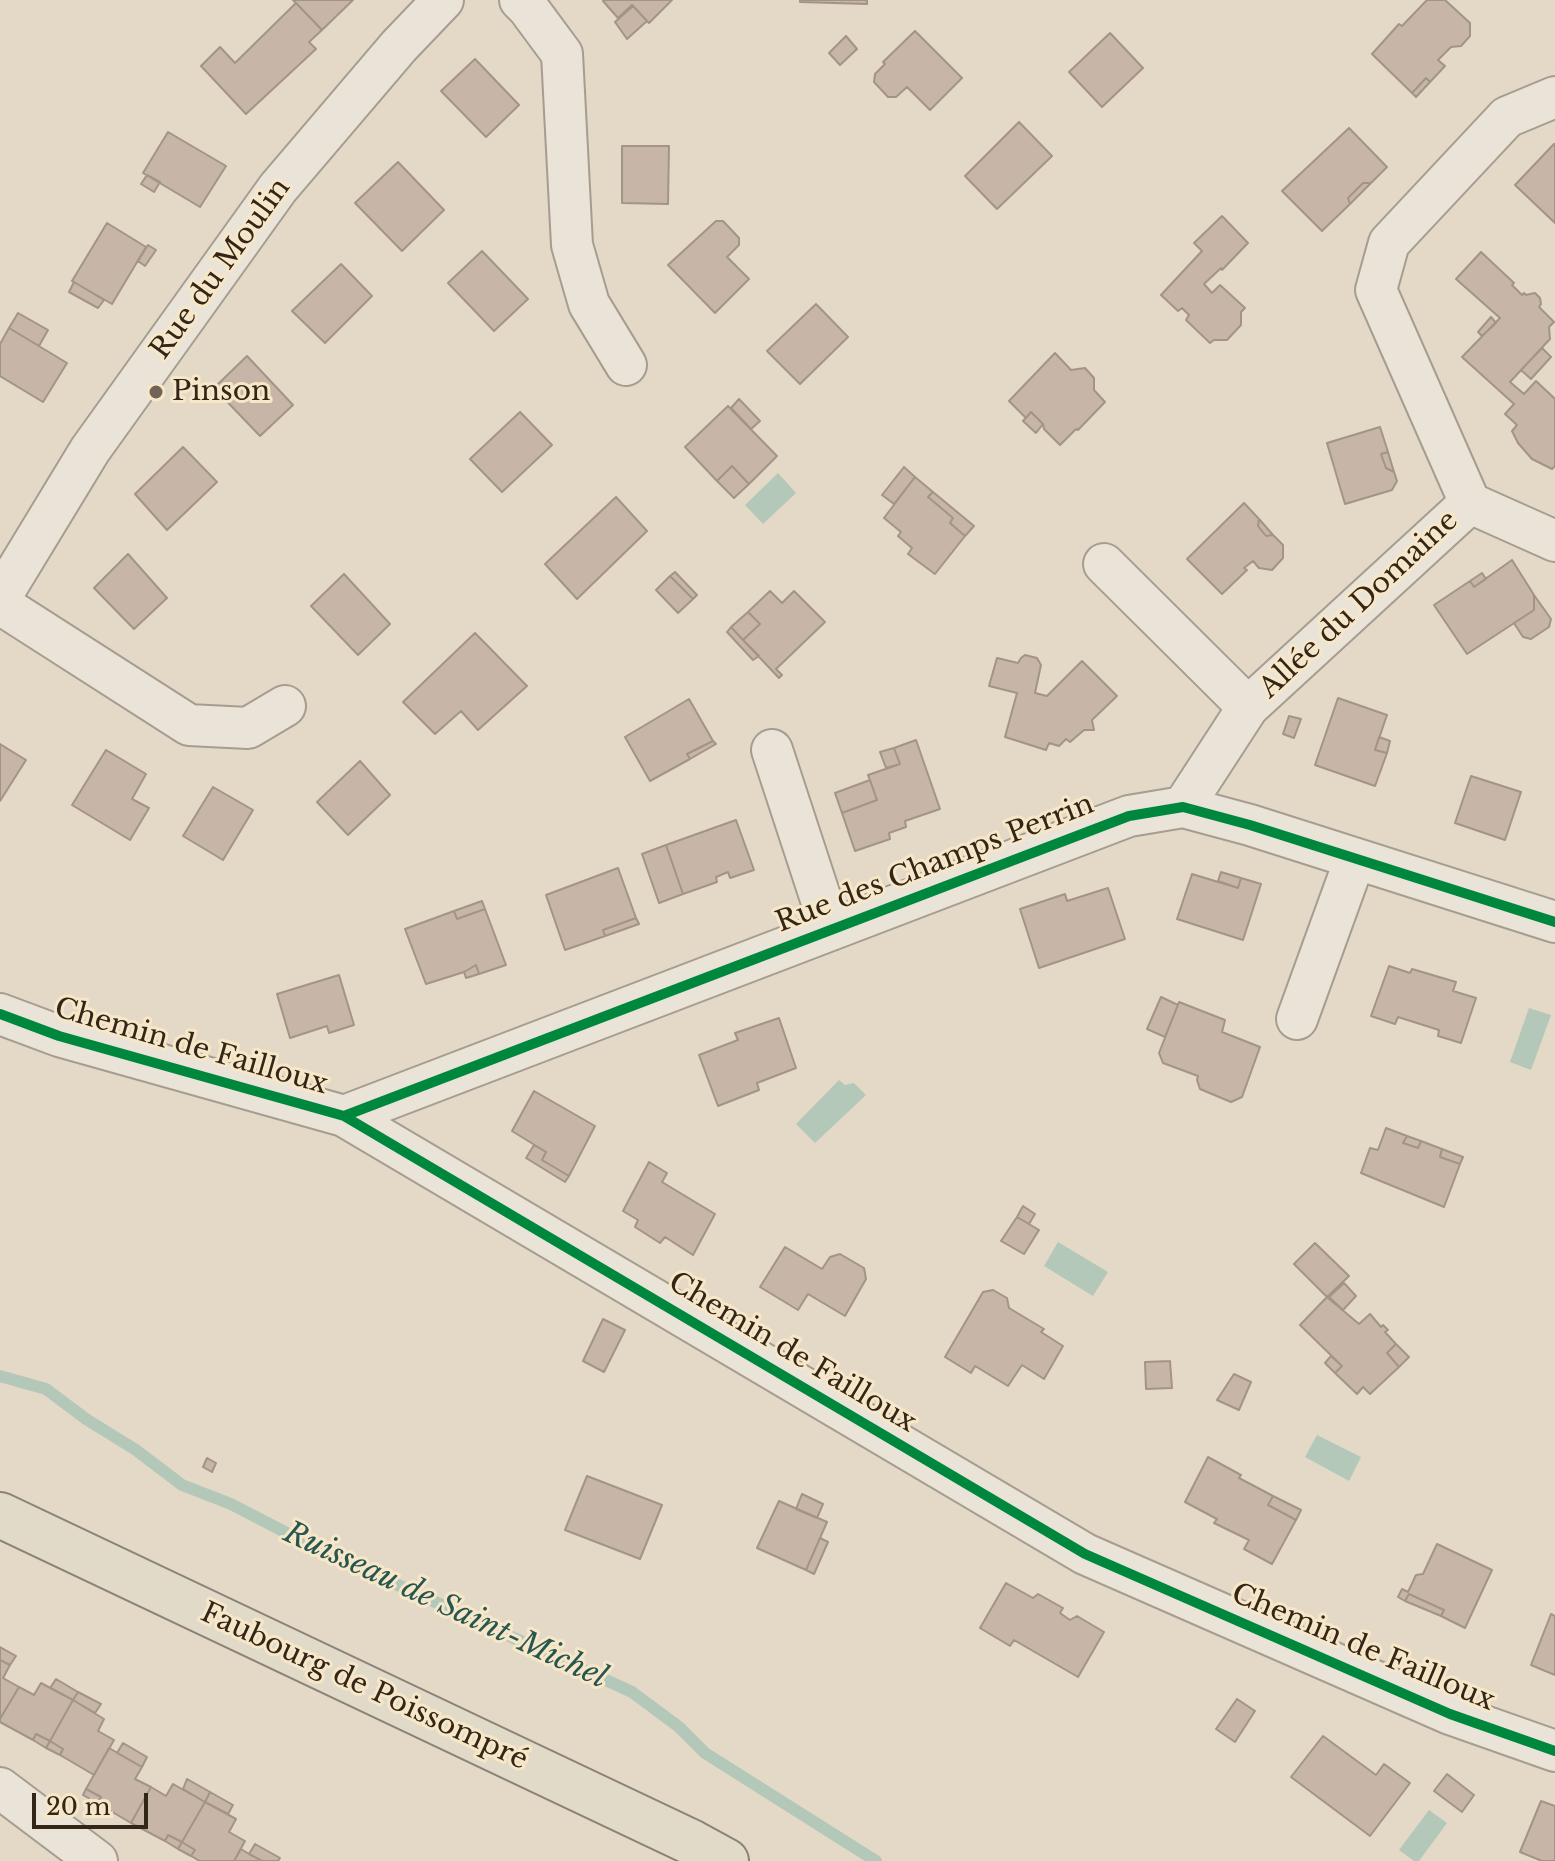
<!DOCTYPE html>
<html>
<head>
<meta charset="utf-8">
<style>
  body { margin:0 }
  #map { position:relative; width:1555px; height:1861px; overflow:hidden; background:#e3d9c6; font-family:"Libre Baskerville",serif }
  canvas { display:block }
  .scale { position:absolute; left:32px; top:1793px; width:116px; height:36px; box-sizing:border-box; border:4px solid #342519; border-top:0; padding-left:10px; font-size:24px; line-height:28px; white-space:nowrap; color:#342519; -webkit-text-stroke:6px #f7e7c9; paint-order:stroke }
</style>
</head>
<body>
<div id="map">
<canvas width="1555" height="1861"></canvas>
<div class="scale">20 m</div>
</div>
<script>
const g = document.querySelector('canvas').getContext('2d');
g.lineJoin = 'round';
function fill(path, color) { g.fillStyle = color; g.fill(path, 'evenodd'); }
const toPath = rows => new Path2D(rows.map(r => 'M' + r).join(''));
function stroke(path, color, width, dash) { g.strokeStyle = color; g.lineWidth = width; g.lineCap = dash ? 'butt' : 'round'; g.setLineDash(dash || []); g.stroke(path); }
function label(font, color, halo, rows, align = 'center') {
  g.font = font + ' "Libre Baskerville",serif'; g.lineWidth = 6; g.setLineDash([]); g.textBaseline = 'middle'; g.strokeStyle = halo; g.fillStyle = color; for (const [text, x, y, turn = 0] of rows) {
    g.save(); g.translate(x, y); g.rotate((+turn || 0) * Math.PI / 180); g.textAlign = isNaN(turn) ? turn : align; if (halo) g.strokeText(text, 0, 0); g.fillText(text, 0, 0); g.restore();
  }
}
fill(toPath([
  [778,473,796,493,763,524,745,505],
  [1529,1008,1551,1015,1531,1070,1510,1062],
  [839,1080,845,1085,854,1083,866,1095,815,1143,796,1124],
  [1058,1242,1108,1272,1093,1296,1044,1266],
  [1317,1435,1361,1457,1349,1481,1305,1457],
  [1429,1810,1447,1823,1419,1861,1414,1861,1399,1850]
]), '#b3c8b9');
stroke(toPath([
  [0,1376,46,1389,86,1419,136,1450,182,1485,231,1504,306,1543,632,1692,679,1727,705,1753,876,1861]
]), '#b3c8b9', 12);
const building = toPath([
  [293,0,353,0,322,30,293,0],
  [604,0,672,0,649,23,632,5,618,18,603,1,604,0],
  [800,0,867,0,867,4,800,2,800,0],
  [1427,0,1445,0,1470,23,1470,36,1461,46,1451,47,1438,60,1445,66,1430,82,1426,78,1412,93,1372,54,1399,24,1402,26,1427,0],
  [296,3,322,30,309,42,316,49,246,114,201,66,220,47,235,63,296,3],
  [633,6,647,21,627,39,615,22,633,6],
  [915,31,962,78,930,110,907,87,896,97,888,97,874,82,875,74,885,64,883,62,915,31],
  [1110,33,1143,68,1102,107,1069,72,1110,33],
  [846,36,857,49,840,65,829,53,846,36],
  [475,59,519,105,486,137,441,91,475,59],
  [1426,78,1430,82,1416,97,1412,93,1426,78],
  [1019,122,1052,156,997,209,965,176,1019,122],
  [1349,128,1387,167,1371,183,1363,183,1348,198,1350,204,1322,231,1282,191,1349,128],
  [168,132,226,166,200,207,143,173,168,132],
  [1554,144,1555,145,1555,223,1515,185,1554,144],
  [622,146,669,146,668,204,622,203,622,146],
  [398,162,444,210,402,251,355,203,398,162],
  [147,175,160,182,154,192,141,184,147,175],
  [1363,183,1371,183,1350,204,1348,198,1363,183],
  [1222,216,1248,243,1222,270,1221,268,1204,284,1212,293,1220,285,1245,308,1241,312,1241,325,1227,340,1214,340,1210,343,1186,320,1189,315,1182,308,1178,311,1161,295,1202,251,1194,243,1222,216],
  [716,221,723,221,739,238,739,245,727,257,749,279,715,313,668,265,716,221],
  [107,223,146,247,112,304,72,281,107,223],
  [148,245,156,250,145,266,138,261,148,245],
  [482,251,528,299,494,331,448,283,482,251],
  [1481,252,1514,283,1512,285,1522,295,1524,293,1526,295,1535,293,1540,298,1541,304,1539,307,1554,322,1549,327,1550,339,1510,382,1524,394,1536,381,1555,399,1555,466,1552,469,1532,459,1518,443,1512,431,1517,425,1505,414,1514,404,1462,357,1500,318,1456,279,1481,252],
  [341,264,372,296,325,343,292,311,341,264],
  [74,282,104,300,98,308,69,292,74,282],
  [816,304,848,337,800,384,767,351,816,304],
  [18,313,48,330,39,346,9,328,18,313],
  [1491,317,1496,323,1482,336,1478,332,1491,317],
  [9,328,67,363,43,402,0,376,0,344,9,328],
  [1542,348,1551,357,1531,379,1521,370,1542,348],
  [1055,353,1071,370,1085,368,1094,378,1094,390,1105,402,1078,430,1076,429,1060,445,1044,429,1043,424,1031,412,1026,418,1009,401,1055,353],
  [247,356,293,405,260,436,214,388,247,356],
  [739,399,760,421,751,429,731,408,739,399],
  [728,406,777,456,749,484,732,466,717,481,685,447,728,406],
  [520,412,552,445,502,492,470,459,520,412],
  [1031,412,1043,424,1036,433,1023,421,1031,412],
  [1380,427,1388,452,1381,454,1386,468,1394,472,1397,481,1392,490,1345,504,1327,443,1380,427],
  [183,447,217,482,167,530,135,494,183,447],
  [1388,452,1394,472,1386,468,1381,454,1388,452],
  [732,466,749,484,734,498,717,481,732,466],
  [904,467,915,477,894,504,882,495,904,467],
  [915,477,933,492,928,497,953,518,950,523,965,536,935,574,908,554,912,548,898,536,901,532,884,518,915,477],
  [933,492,974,526,965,536,950,523,953,518,928,497,933,492],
  [616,497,647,531,577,599,545,564,616,497],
  [1244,503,1259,519,1258,526,1266,536,1273,535,1283,545,1283,558,1272,570,1259,568,1253,561,1244,568,1247,570,1222,594,1187,559,1244,503],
  [1259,519,1273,535,1266,536,1258,526,1259,519],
  [128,554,167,598,134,629,94,588,128,554],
  [1512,560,1534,595,1534,610,1467,654,1434,605,1470,581,1474,587,1512,560],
  [675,572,697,595,693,599,670,576,675,572],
  [1482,573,1486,579,1474,587,1470,581,1482,573],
  [344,574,390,624,358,655,311,606,344,574],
  [670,576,693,599,678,613,656,590,670,576],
  [770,591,782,603,794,591,825,622,776,669,782,675,779,678,743,640,760,624,748,612,770,591],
  [1534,595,1551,619,1549,627,1531,639,1523,637,1514,623,1534,610,1534,595],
  [748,612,760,624,743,640,731,627,748,612],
  [731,627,743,640,759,656,753,660,727,632,731,627],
  [475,633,527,686,478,730,461,711,435,734,403,702,475,633],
  [1025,655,1037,658,1041,665,1035,693,1047,696,1082,661,1117,696,1092,720,1094,730,1084,730,1070,742,1066,739,1059,746,1049,743,1046,750,1005,737,1017,693,989,686,997,658,1018,663,1021,658,1025,655],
  [1338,698,1387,715,1375,750,1387,753,1375,786,1315,765,1338,698],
  [689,699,713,741,687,754,690,759,650,781,625,737,689,699],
  [1289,716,1301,719,1294,738,1283,734,1289,716],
  [1379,737,1390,741,1387,753,1375,750,1379,737],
  [916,740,940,809,905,821,906,827,889,833,890,839,855,851,842,813,877,800,868,775,900,764,894,748,916,740],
  [713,741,716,744,690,759,687,754,713,741],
  [0,744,26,760,0,801,0,744],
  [894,748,900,764,886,768,880,752,894,748],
  [106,750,146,774,132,799,149,808,130,840,72,805,106,750],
  [360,761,390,795,348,835,317,802,360,761],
  [1471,776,1521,792,1505,840,1455,823,1471,776],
  [870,780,877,800,842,813,835,793,870,780],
  [213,787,253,810,223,860,183,836,213,787],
  [736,820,754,870,730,878,728,872,716,877,717,882,683,894,666,845,736,820],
  [666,845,683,894,659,903,642,854,666,845],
  [618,868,636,918,603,930,605,936,565,950,546,895,618,868],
  [1221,872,1241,878,1238,888,1218,881,1221,872],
  [1192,874,1238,888,1241,878,1261,884,1243,940,1177,919,1192,874],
  [1108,888,1125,939,1039,968,1020,909,1065,894,1067,901,1108,888],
  [482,901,485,909,457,919,454,911,482,901],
  [485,909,506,965,479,974,476,965,464,972,426,984,405,929,454,911,457,919,485,909],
  [636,918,639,924,605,936,603,930,636,918],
  [476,965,479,974,466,978,464,972,476,965],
  [1389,966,1410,973,1412,969,1456,982,1453,991,1476,998,1461,1043,1438,1036,1439,1030,1398,1017,1395,1024,1371,1016,1389,966],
  [339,975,354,1025,329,1033,327,1026,290,1038,277,994,339,975],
  [1161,997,1178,1005,1165,1037,1147,1029,1161,997],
  [1179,1002,1225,1020,1222,1032,1260,1047,1242,1097,1231,1102,1200,1089,1197,1080,1198,1076,1163,1063,1159,1053,1179,1002],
  [779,1018,796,1068,757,1083,759,1090,718,1106,699,1055,738,1040,735,1033,779,1018],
  [534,1091,595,1126,569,1176,542,1160,546,1152,512,1131,534,1091],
  [1386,1128,1407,1136,1403,1143,1418,1148,1421,1141,1442,1149,1440,1157,1460,1164,1444,1207,1361,1173,1370,1148,1378,1150,1386,1128],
  [1407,1136,1421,1141,1418,1148,1403,1143,1407,1136],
  [534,1145,546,1152,542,1160,569,1176,565,1182,526,1158,534,1145],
  [1442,1149,1463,1157,1460,1164,1440,1157,1442,1149],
  [649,1162,667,1173,662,1182,715,1214,693,1255,665,1237,660,1243,635,1227,638,1220,623,1211,649,1162],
  [1023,1206,1035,1214,1029,1224,1017,1217,1023,1206],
  [1017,1217,1039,1230,1024,1254,1001,1241,1017,1217],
  [1315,1243,1349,1276,1327,1297,1294,1264,1315,1243],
  [785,1247,822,1269,830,1257,840,1254,864,1268,866,1279,845,1316,808,1294,798,1310,760,1287,785,1247],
  [1344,1283,1356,1296,1343,1310,1329,1297,1344,1283],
  [993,1290,1007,1298,1009,1308,1044,1329,1041,1332,1063,1346,1044,1379,1022,1365,1008,1386,975,1366,971,1373,945,1357,983,1292,993,1290],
  [1327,1297,1359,1324,1370,1314,1381,1327,1383,1325,1388,1330,1385,1332,1396,1344,1387,1353,1399,1367,1370,1394,1363,1387,1357,1394,1335,1373,1342,1366,1300,1325,1327,1297],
  [603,1319,625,1330,604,1372,583,1361,603,1319],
  [1396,1344,1409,1357,1399,1367,1387,1353,1396,1344],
  [1331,1356,1342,1366,1335,1373,1325,1363,1331,1356],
  [1170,1361,1172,1388,1146,1389,1145,1362,1170,1361],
  [1234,1374,1251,1382,1239,1410,1217,1400,1234,1374],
  [1208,1457,1241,1475,1239,1478,1273,1496,1268,1505,1296,1520,1272,1564,1244,1549,1249,1540,1214,1523,1217,1519,1185,1502,1208,1457],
  [207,1458,216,1463,212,1472,203,1467,207,1458],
  [587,1476,662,1505,640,1559,565,1530,587,1476],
  [802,1494,823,1504,817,1518,796,1509,802,1494],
  [1273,1496,1301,1510,1296,1520,1268,1505,1273,1496],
  [779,1501,827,1522,806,1570,757,1548,779,1501],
  [820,1538,828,1542,814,1574,806,1570,820,1538],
  [1437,1544,1492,1570,1465,1628,1441,1616,1444,1610,1409,1594,1405,1601,1398,1597,1402,1589,1408,1592,1416,1575,1423,1574,1437,1544],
  [1006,1583,1033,1598,1038,1594,1063,1608,1060,1613,1070,1620,1077,1616,1104,1632,1078,1677,1014,1640,1010,1646,980,1628,1006,1583],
  [1409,1594,1444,1610,1441,1616,1405,1601,1409,1594],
  [1551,1614,1555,1616,1555,1675,1531,1665,1551,1614],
  [0,1647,16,1656,10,1665,0,1660,0,1647],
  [0,1660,10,1665,3,1678,19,1687,0,1719,0,1660],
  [56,1679,78,1692,73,1700,50,1688,56,1679],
  [41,1683,73,1700,50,1741,36,1734,33,1740,0,1722,0,1719,19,1687,34,1695,41,1683],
  [78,1692,101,1704,95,1713,73,1700,78,1692],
  [1237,1699,1255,1711,1235,1742,1216,1729,1237,1699],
  [73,1700,104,1719,98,1731,114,1740,94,1775,60,1755,63,1749,50,1741,73,1700],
  [36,1734,50,1741,46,1748,33,1740,36,1734],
  [1323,1736,1376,1775,1384,1764,1410,1783,1370,1836,1291,1777,1323,1736],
  [50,1741,63,1749,60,1755,46,1748,50,1741],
  [123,1743,147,1757,142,1767,117,1753,123,1743],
  [109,1748,142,1767,135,1779,151,1787,131,1823,97,1803,101,1797,86,1789,109,1748],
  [1447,1774,1474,1795,1462,1812,1434,1791,1447,1774],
  [187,1779,210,1792,205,1802,183,1789,187,1779],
  [173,1784,205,1802,182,1842,168,1835,165,1841,131,1823,151,1787,166,1796,173,1784],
  [86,1789,101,1797,97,1803,83,1795,86,1789],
  [210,1792,233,1805,228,1814,205,1802,210,1792],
  [1541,1801,1555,1806,1555,1861,1542,1861,1520,1852,1541,1801],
  [205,1802,236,1819,229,1832,245,1841,234,1861,200,1861,191,1856,195,1850,182,1842,205,1802],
  [168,1835,182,1842,178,1849,165,1841,168,1835],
  [182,1842,195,1850,191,1856,178,1849,182,1842],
  [255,1844,280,1858,278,1861,262,1861,249,1854,255,1844],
  [241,1849,249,1854,262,1861,234,1861,241,1849]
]);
fill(building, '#c7b6a7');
stroke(building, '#a29486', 2);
const minor = toPath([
  [520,0,528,8,562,54,572,245,589,304,626,365],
  [1555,97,1507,117,1389,243,1376,290,1470,503,1555,541],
  [1104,564,1248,707],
  [0,598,90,450,278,188,399,46,443,0],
  [0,604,189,725,248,728,285,706],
  [772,750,831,930],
  [1183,807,1248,707,1470,503],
  [0,1014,59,1036,344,1116,1085,1554,1450,1714,1555,1751],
  [1297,1019,1355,859],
  [344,1116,1129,816,1183,807,1250,825,1555,922],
  [0,1788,97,1861]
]);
const major = toPath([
  [0,1515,693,1843,726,1861]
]);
stroke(minor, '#a69d90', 44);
stroke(major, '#8c8377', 48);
stroke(minor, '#eae3d8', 40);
stroke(major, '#e2dac9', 44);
stroke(toPath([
  [0,1014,59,1036,344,1116,1085,1554,1450,1714,1555,1751],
  [344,1116,1129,816,1183,807,1250,825,1555,922]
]), '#00873e', 10);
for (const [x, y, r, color] of [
  [156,392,8,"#716456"]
]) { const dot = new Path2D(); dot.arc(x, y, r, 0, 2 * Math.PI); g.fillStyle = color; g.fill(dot); stroke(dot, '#f7e7c9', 3); }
label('28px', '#342519', '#f7e7c9', [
  ["Rue du Moulin",221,269,-54],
  ["Allée du Domaine",1359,605,-43],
  ["Rue des Champs Perrin",935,864,-21],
  ["Chemin de Failloux",191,1047,16],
  ["Chemin de Failloux",792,1353,31],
  ["Chemin de Failloux",1363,1648,23],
  ["Faubourg de Poissompré",364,1687,25]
]);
label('28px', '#342519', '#f7e7c9', [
  ["Pinson",172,392]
], 'left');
label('italic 30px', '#285550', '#f7e7c9', [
  ["Ruisseau de Saint-Michel",445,1606,25]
]);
</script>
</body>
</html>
